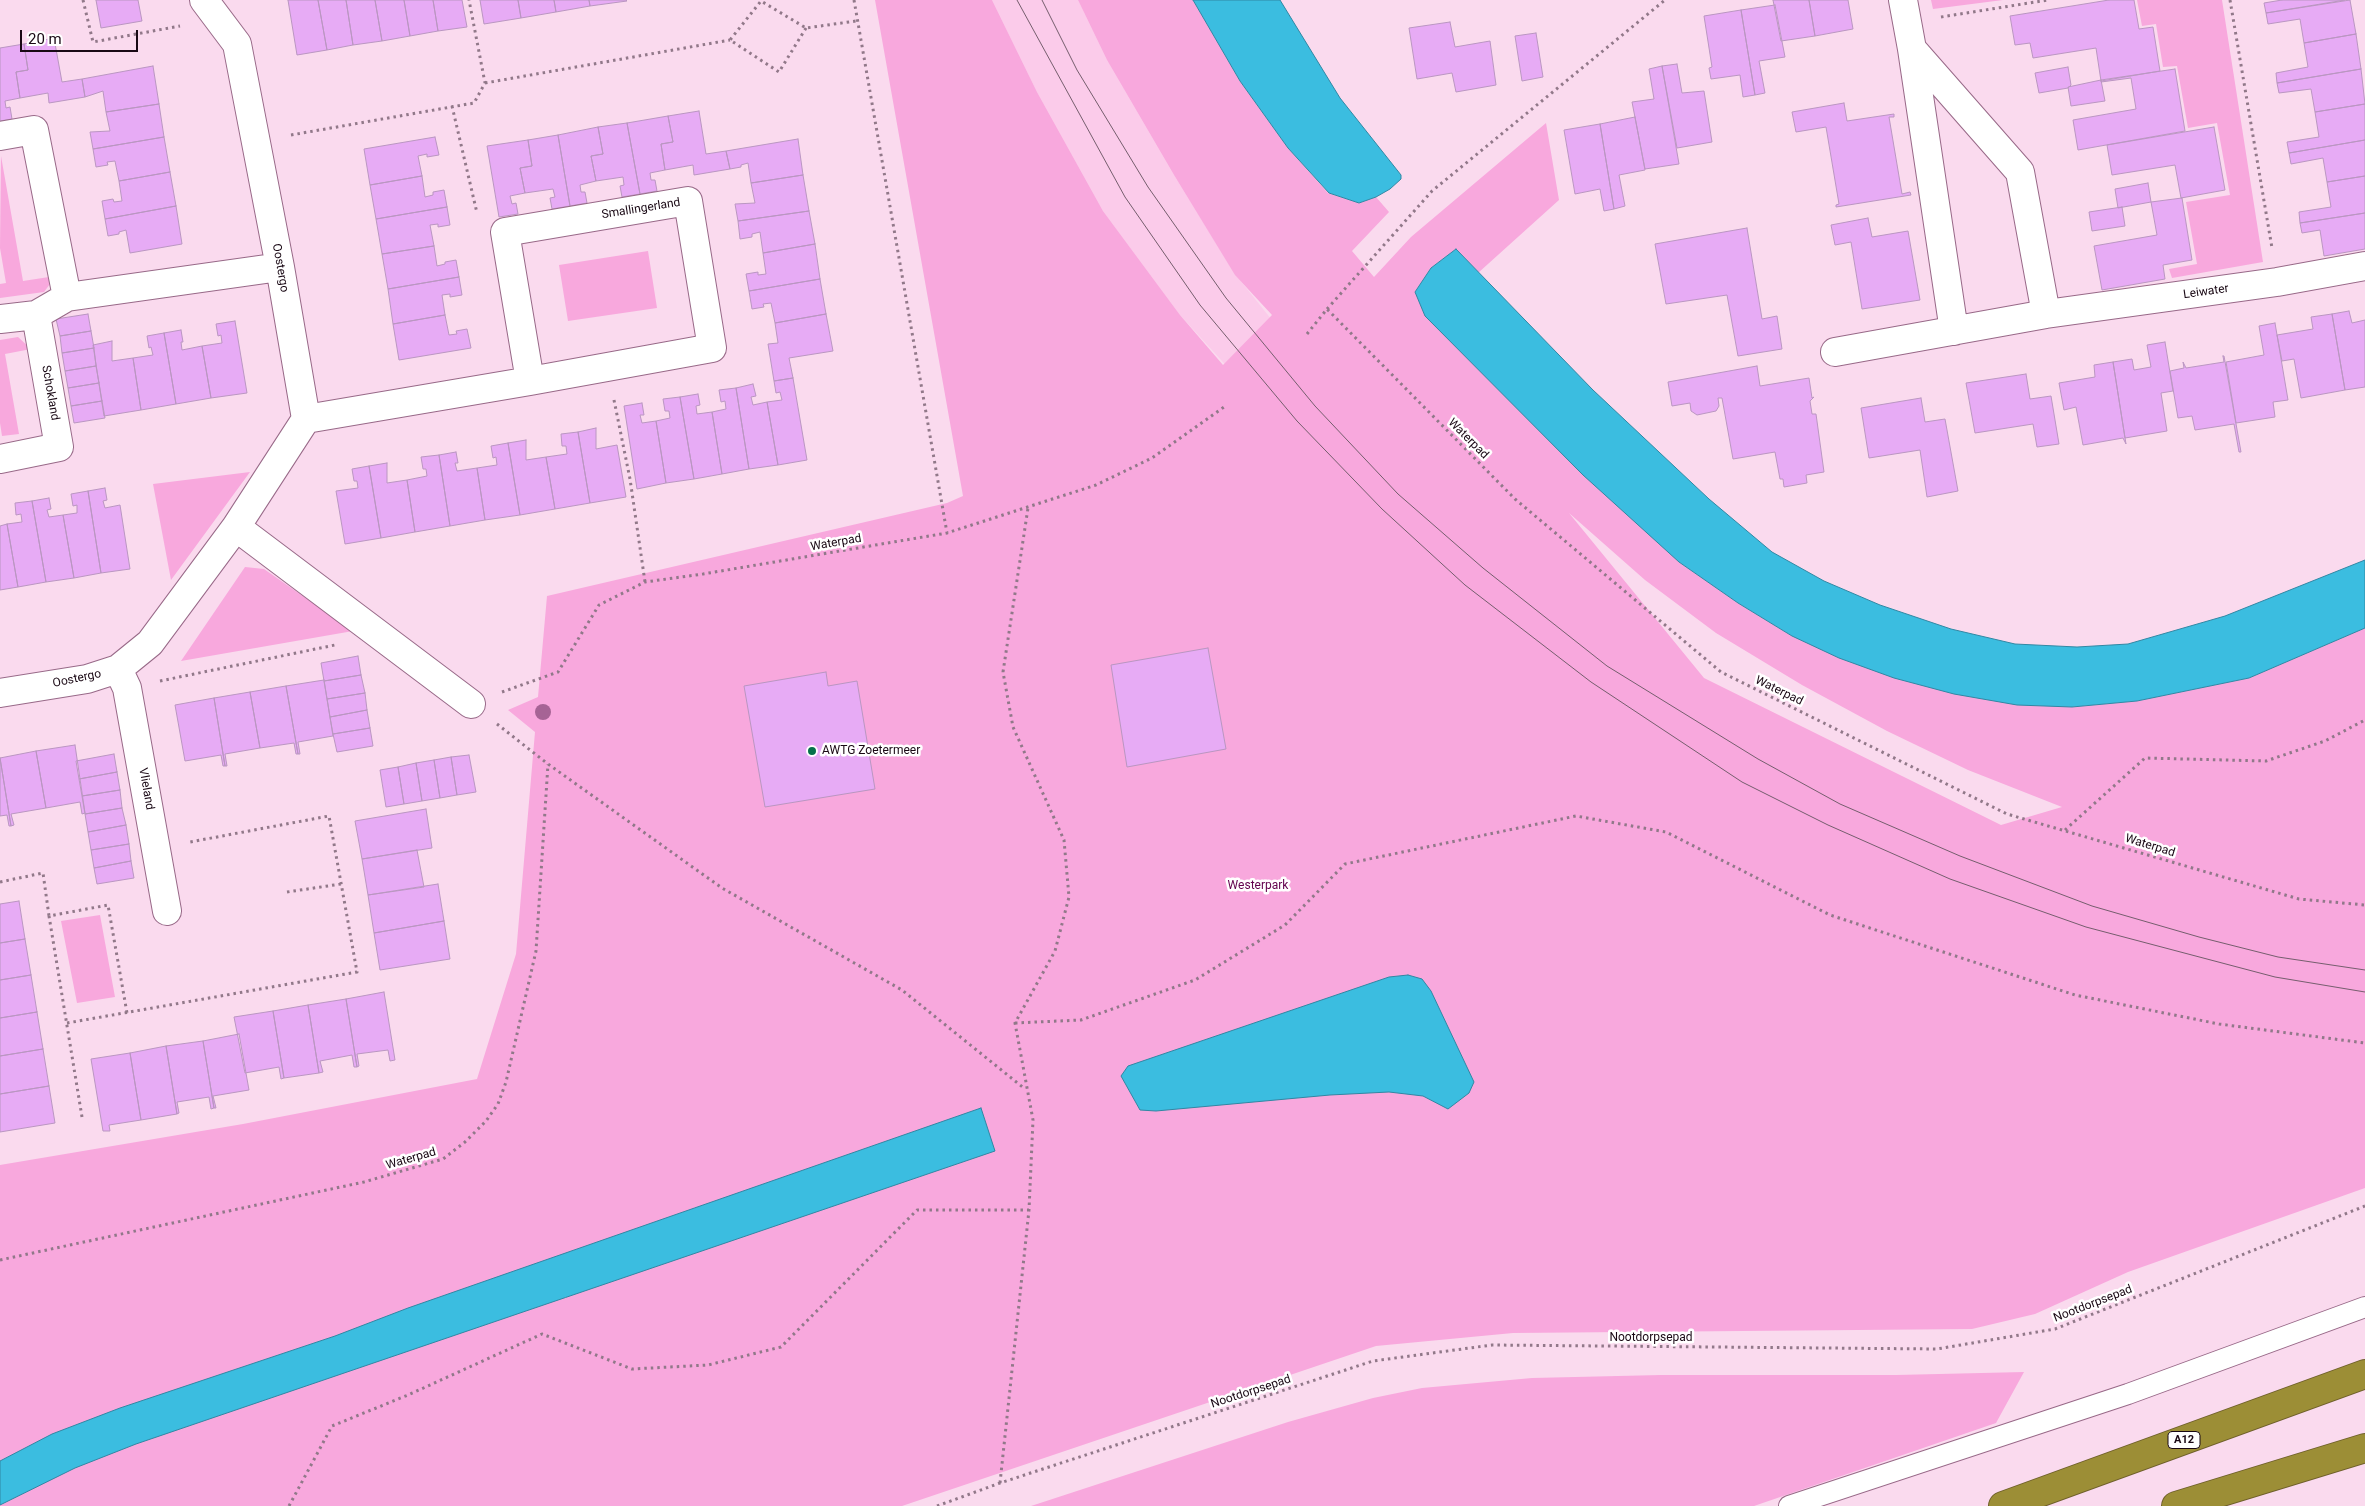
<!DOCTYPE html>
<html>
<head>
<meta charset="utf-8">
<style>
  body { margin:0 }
  #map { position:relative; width:2365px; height:1506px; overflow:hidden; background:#fadaee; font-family:Roboto,sans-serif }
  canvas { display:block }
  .scale { position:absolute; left:20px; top:30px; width:118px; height:22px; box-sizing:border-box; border:2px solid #190814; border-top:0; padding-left:6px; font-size:15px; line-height:18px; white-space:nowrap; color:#190814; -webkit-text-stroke:4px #fff; paint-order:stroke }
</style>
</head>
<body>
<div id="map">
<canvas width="2365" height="1506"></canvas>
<div class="scale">20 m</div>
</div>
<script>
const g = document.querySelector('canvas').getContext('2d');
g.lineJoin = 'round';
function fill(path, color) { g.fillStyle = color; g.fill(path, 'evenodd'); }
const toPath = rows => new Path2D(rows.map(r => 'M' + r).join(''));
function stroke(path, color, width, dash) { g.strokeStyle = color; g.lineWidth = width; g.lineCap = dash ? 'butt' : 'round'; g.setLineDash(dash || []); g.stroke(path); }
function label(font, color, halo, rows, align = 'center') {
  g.font = font + ' Roboto,sans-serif'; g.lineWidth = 5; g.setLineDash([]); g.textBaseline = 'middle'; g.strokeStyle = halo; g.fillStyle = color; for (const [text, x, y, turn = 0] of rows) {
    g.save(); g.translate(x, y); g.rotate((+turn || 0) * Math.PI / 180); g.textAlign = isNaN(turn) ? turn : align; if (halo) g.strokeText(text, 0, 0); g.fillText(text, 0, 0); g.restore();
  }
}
fill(toPath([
  [992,0,1078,0,1107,60,1174,175,1235,274,1328,390,1498,553,2187,974,1285,430,1180,315,1103,211,1037,92]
]), '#fbcbea');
fill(toPath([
  [875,0,992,0,1037,92,1103,211,1180,315,1223,365,1272,315,1235,275,1174,175,1107,60,1078,0,1193,0,1240,81,1288,148,1328,193,1359,203,1376,197,1389,212,1352,251,1374,277,1411,237,1546,123,1559,200,1478,273,1456,249,1431,268,1415,292,1679,562,1738,603,1792,636,2072,707,2137,701,2249,678,2365,628,2365,1188,2128,1272,2035,1314,1972,1329,1513,1333,1376,1346,902,1506,0,1506,0,1165,243,1124,477,1079,516,954,535,732,508,710,538,697,547,596,947,503,963,496],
  [1569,513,1645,580,1716,633,1802,685,1887,731,1968,770,2062,807,2001,825,1704,678],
  [1931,0,2003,0,1933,9],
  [2137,0,2222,0,2263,262,2172,278,2169,269,2197,264,2186,202,2230,195,2217,123,2188,128,2177,66,2163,67,2156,24,2142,26],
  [1,156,23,281,49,277,50,284,44,292,0,298,0,284,6,283,0,248],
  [648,251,657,308,568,321,559,265],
  [18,337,31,349,5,354,19,434,2,436,0,423,0,340],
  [250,472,171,580,153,484],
  [245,567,264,569,353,631,181,661],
  [100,915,115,997,77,1003,61,921],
  [2024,1372,1996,1423,1754,1506,1031,1506,1288,1422,1373,1398,1422,1388,1532,1378,1661,1375,1896,1375]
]), '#f8a8dd');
const water = toPath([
  [1193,0,1280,0,1340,98,1401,175,1401,179,1390,189,1376,197,1359,203,1329,193,1288,148,1240,81,1193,0],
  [1456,249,1593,390,1709,499,1772,552,1824,581,1880,605,1951,629,2015,644,2077,647,2128,644,2225,616,2365,560,2365,628,2249,678,2137,701,2072,707,2017,705,1954,694,1894,678,1839,658,1792,636,1738,603,1679,562,1583,475,1425,316,1415,292,1431,268,1456,249],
  [1408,975,1422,979,1431,991,1474,1082,1469,1093,1448,1109,1423,1096,1389,1092,1330,1095,1156,1111,1140,1110,1121,1076,1128,1066,1389,977,1408,975],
  [981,1108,995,1151,136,1444,75,1468,0,1505,0,1461,52,1434,120,1408,335,1336,408,1308,981,1108]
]);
fill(water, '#3bbde0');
stroke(water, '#3187a3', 1);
const building = toPath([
  [96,0,138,0,142,21,101,28,96,0],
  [288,0,318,0,327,50,297,55,288,0],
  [318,0,346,0,353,45,327,50,318,0],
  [346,0,375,0,382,41,353,45,346,0],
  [375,0,404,0,410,36,382,41,375,0],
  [404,0,433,0,438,31,410,36,404,0],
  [433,0,462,0,467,27,438,31,433,0],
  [480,0,518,0,521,18,484,24,480,0],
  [518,0,554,0,556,12,521,18,518,0],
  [554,0,589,0,590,6,556,12,554,0],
  [589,0,626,0,627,1,590,6,589,0],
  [1773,0,1809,0,1815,36,1781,41,1773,0],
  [1809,0,1848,0,1853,29,1815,36,1809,0],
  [2109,0,2134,0,2139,29,2153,27,2160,71,2101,81,2096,48,2033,58,2030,43,2015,45,2010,16,2109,0],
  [2282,0,2345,0,2266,13,2264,3,2282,0],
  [2350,0,2356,34,2304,43,2300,19,2268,24,2266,13,2350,0],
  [1775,5,1785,57,1759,61,1765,93,1755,95,1741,10,1775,5],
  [1741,10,1755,95,1743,97,1740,75,1711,79,1709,68,1712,67,1704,16,1741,10],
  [1450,22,1455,47,1490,41,1496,85,1456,92,1452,73,1417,79,1409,28,1450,22],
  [1536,33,1543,77,1522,81,1515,36,1536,33],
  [2356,34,2361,69,2277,83,2276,73,2308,67,2304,43,2356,34],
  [54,38,62,82,82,79,85,97,49,103,48,93,20,98,16,72,28,70,24,44,54,38],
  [24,44,28,70,16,72,20,98,5,101,6,108,10,107,12,119,0,121,0,48,24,44],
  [1677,64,1682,93,1704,91,1712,142,1677,148,1662,66,1677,64],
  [153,66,159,104,106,112,103,91,85,97,82,79,153,66],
  [1662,66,1679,164,1645,169,1632,102,1654,99,1649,69,1662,66],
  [2068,67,2071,85,2068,88,2039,93,2035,73,2068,67],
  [2175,69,2185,131,2078,150,2073,120,2136,109,2131,78,2101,82,2101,80,2175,69],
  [2361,69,2365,104,2315,112,2311,89,2279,93,2277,83,2361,69],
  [2101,80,2105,101,2071,106,2068,87,2101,80],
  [1844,103,1847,121,1894,114,1894,117,1889,117,1902,194,1910,192,1911,195,1836,207,1836,205,1839,204,1826,127,1796,132,1792,112,1844,103],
  [159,104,164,137,93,149,90,132,110,131,106,112,159,104],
  [2365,104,2365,140,2289,153,2287,142,2319,137,2315,112,2365,104],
  [699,111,706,154,726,151,730,169,694,175,693,165,665,170,661,144,673,142,668,116,699,111],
  [668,116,673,142,661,144,665,170,650,173,651,180,655,180,657,191,640,194,627,123,668,116],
  [1635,117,1645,170,1619,175,1625,206,1614,209,1600,124,1635,117],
  [627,123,640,194,622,197,620,186,624,185,623,177,596,181,591,156,603,154,598,127,627,123],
  [1600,124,1614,209,1604,211,1600,189,1575,194,1564,130,1600,124],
  [598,127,603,154,591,156,596,181,580,185,581,192,585,192,587,203,570,206,558,135,598,127],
  [2214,127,2225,190,2181,198,2175,165,2112,175,2107,145,2214,127],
  [558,135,570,206,552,209,550,198,555,197,553,189,525,193,520,168,532,166,528,140,558,135],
  [164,137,170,172,119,181,115,161,107,162,108,165,96,167,93,149,164,137],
  [435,137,439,155,427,157,427,154,418,156,422,176,370,185,364,149,435,137],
  [798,139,803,175,751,183,748,163,741,165,741,167,730,169,726,151,798,139],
  [528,140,532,166,520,168,525,193,510,196,512,204,516,203,518,214,499,217,487,146,528,140],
  [2365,140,2365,176,2327,182,2323,158,2291,164,2289,153,2365,140],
  [170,172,176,206,105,219,102,201,113,199,114,202,122,201,119,181,170,172],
  [803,175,809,211,738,221,735,204,755,203,751,183,803,175],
  [422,176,425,197,433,195,433,192,444,190,447,207,376,219,370,185,422,176],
  [2365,176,2365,213,2300,223,2299,212,2331,207,2327,182,2365,176],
  [2148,183,2151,202,2118,208,2115,189,2148,183],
  [2182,198,2192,260,2163,265,2165,279,2102,290,2094,246,2157,235,2151,202,2182,198],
  [176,206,182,244,130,253,126,230,119,232,119,234,108,236,105,219,176,206],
  [447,207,450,225,438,227,438,224,430,225,434,246,382,254,376,219,447,207],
  [2122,207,2125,226,2092,231,2089,212,2122,207],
  [809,211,815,244,763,253,760,232,752,234,752,237,740,239,738,221,809,211],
  [2365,213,2365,249,2324,256,2320,230,2302,233,2300,223,2365,213],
  [1868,218,1872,237,1908,231,1920,300,1862,309,1851,242,1835,245,1831,225,1868,218],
  [1747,228,1762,319,1777,316,1782,349,1738,356,1727,295,1666,304,1655,244,1747,228],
  [815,244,820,279,749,291,746,274,758,272,758,275,766,274,763,253,815,244],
  [434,246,437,266,445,264,445,262,456,260,459,277,388,289,382,254,434,246],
  [459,277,462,295,450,297,450,294,442,295,445,315,393,324,388,289,459,277],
  [820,279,826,314,775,323,771,303,763,304,764,307,752,309,749,291,820,279],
  [2349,311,2352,323,2365,320,2365,387,2345,390,2332,314,2349,311],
  [88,314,91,331,60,336,56,319,88,314],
  [826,314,833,351,789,358,793,378,774,381,768,344,778,343,775,323,826,314],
  [2332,314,2345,390,2301,398,2294,359,2282,361,2277,335,2313,329,2311,317,2332,314],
  [445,315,449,335,457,334,456,331,467,329,471,348,399,360,393,324,445,315],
  [235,321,247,393,211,398,202,346,222,343,221,335,218,336,216,324,235,321],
  [2275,323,2288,400,2273,402,2275,417,2236,423,2226,362,2264,355,2259,326,2275,323],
  [181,330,183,342,181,342,182,350,202,346,211,398,176,404,164,333,181,330],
  [91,331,94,348,62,353,60,336,91,331],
  [164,333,176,404,141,410,133,358,153,355,151,347,149,348,147,336,164,333],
  [112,341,112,361,133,358,141,410,104,416,93,345,112,341],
  [2165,342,2173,391,2161,393,2167,431,2125,438,2113,362,2132,359,2134,370,2151,367,2147,345,2165,342],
  [94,348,96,366,65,371,62,353,94,348],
  [2223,356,2224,356,2241,452,2239,452,2234,424,2195,430,2192,416,2178,418,2170,371,2184,368,2183,362,2186,368,2224,362,2223,356],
  [2113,362,2126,444,2123,438,2083,445,2076,407,2064,410,2059,383,2095,377,2094,365,2113,362],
  [96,366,99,383,68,388,65,371,96,366],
  [1757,366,1760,386,1809,378,1812,398,1814,397,1810,401,1812,414,1816,414,1824,472,1806,475,1807,483,1784,487,1783,479,1780,479,1775,452,1733,459,1722,398,1718,398,1719,406,1716,411,1697,415,1691,411,1690,403,1672,406,1668,382,1757,366],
  [2026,374,2030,399,2051,396,2059,444,2037,447,2033,424,1975,433,1966,383,2026,374],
  [793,378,807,460,778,465,767,402,782,400,780,392,776,393,774,381,793,378],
  [99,383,102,401,71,406,68,388,99,383],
  [753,384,756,396,751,397,753,405,767,402,778,465,749,469,736,388,753,384],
  [736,388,749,469,722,474,712,412,726,409,725,401,721,402,719,390,736,388],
  [698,394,700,405,696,406,697,414,712,412,722,474,694,479,680,397,698,394],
  [680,397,694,479,666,483,656,421,670,418,669,411,665,411,663,399,680,397],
  [1921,398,1925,422,1945,419,1958,491,1927,497,1920,450,1869,458,1861,408,1921,398],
  [102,401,105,418,74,423,71,406,102,401],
  [642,403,644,415,640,415,642,423,656,421,666,483,637,489,624,406,642,403],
  [596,428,596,449,617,445,626,497,590,503,578,432,596,428],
  [578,432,590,503,555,509,546,457,567,454,566,446,562,446,561,434,578,432],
  [526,440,526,460,546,457,555,509,520,515,508,443,526,440],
  [508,443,520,515,485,520,477,468,497,465,496,457,493,458,491,446,508,443],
  [456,452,458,463,455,463,457,471,477,468,485,520,450,526,439,455,456,452],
  [439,455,450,526,415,532,407,480,427,476,426,469,423,469,421,457,439,455],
  [387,463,387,483,407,480,415,532,381,538,369,466,387,463],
  [369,466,381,538,345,544,336,491,358,488,357,481,354,481,352,469,369,466],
  [105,488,107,500,103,501,105,508,120,505,130,569,101,573,88,491,105,488],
  [88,491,101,573,74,578,63,515,77,513,77,505,73,506,71,494,88,491],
  [49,498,51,509,47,510,49,517,63,515,74,578,46,582,32,501,49,498],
  [32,501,46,582,18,587,7,524,22,522,21,514,16,515,15,503,32,501],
  [7,524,18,587,0,590,0,526,7,524],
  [1208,648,1226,749,1127,767,1111,665,1208,648],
  [358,656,361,675,324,681,321,663,358,656],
  [826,672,828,686,857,681,875,789,765,807,744,686,826,672],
  [361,675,365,693,327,699,324,681,361,675],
  [324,680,333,736,298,742,300,754,298,754,286,686,324,680],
  [286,686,298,754,296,754,294,743,260,748,250,692,286,686],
  [250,692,260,748,225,754,227,766,225,766,214,698,250,692],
  [365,693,367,710,330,717,327,699,365,693],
  [214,698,225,766,223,766,221,755,185,761,175,705,214,698],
  [367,710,370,728,333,734,330,717,367,710],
  [370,728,373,746,337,752,333,734,370,728],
  [75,745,85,813,82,814,80,802,46,808,36,751,75,745],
  [36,751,46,808,11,814,14,825,11,826,0,758,36,751],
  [114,754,117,772,79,779,76,761,114,754],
  [469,755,476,792,457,795,451,757,469,755],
  [451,757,457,795,440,798,434,760,451,757],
  [0,758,11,826,9,826,7,815,0,816,0,758],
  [434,760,440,798,422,801,416,763,434,760],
  [416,763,422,801,404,804,398,767,416,763],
  [398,767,404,804,386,807,380,770,398,767],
  [117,772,120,790,82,796,79,779,117,772],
  [120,790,122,808,85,814,82,796,120,790],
  [122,808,126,825,88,832,85,814,122,808],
  [426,809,432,848,362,859,355,821,426,809],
  [126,825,129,844,91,850,88,832,126,825],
  [129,844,131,861,94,868,91,850,129,844],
  [417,850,424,887,368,895,362,859,417,850],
  [131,861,134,878,97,884,94,868,131,861],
  [438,884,444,921,374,933,368,895,438,884],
  [19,901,25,939,0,943,0,904,19,901],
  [444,921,450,959,380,970,374,933,444,921],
  [25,939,31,975,0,980,0,943,25,939],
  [31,975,37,1012,0,1018,0,980,31,975],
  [384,992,395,1060,390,1061,388,1050,357,1054,359,1066,357,1067,346,999,384,992],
  [346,999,357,1067,354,1067,352,1055,320,1061,323,1072,319,1073,308,1005,346,999],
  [308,1005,319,1073,284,1078,273,1011,308,1005],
  [273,1011,284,1078,281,1079,279,1067,245,1073,234,1017,273,1011],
  [37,1012,43,1049,0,1056,0,1018,37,1012],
  [239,1034,249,1090,213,1096,216,1108,214,1108,203,1041,239,1034],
  [203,1041,214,1108,211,1109,209,1097,177,1102,179,1113,177,1114,166,1046,203,1041],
  [166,1046,177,1114,141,1120,130,1053,166,1046],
  [43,1049,49,1086,0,1094,0,1056,43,1049],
  [130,1053,141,1120,109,1125,110,1131,103,1131,91,1059,130,1053],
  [49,1086,55,1123,0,1132,0,1094,49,1086]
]);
fill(building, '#e7abf5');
stroke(building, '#ba96c1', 1);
const service = toPath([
  [1789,1506,2128,1394,2365,1307]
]);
const minor = toPath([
  [1903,0,1912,49,1954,331],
  [1912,49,2020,172,2046,314],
  [0,136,34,130,67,297,36,315,59,447,0,459],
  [67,297,280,267],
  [0,319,36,315],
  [1835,352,2046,314,2277,282,2365,266],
  [306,419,530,381,712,348,688,201,505,232,530,381],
  [236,527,471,704],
  [118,669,127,688,167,911],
  [0,693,87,679,118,669,150,643,236,527,306,419,280,267,237,44,204,0]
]);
const motorway = toPath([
  [2003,1506,2365,1374],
  [2176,1506,2365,1448]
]);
stroke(service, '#986988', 22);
stroke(minor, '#986988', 30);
stroke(motorway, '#6e5f2a', 30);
stroke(toPath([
  [83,0,93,42,180,26],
  [854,0,947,533],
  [2230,0,2272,248],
  [1941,17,2048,0],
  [806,28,779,72,730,40,761,1,806,28,856,21],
  [485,83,730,40],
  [452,106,477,213],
  [291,135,474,103,485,83,469,0],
  [1327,309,1432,191,1665,0],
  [1307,334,1327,309,1515,499,1721,672,2007,814,2299,899,2365,905],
  [614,400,630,479,645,582],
  [160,681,335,645],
  [502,692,558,672,599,605,645,582,703,574,947,533,1096,485,1152,458,1224,407],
  [497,724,548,764,722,888,902,990,1025,1089],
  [2065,830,2145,758,2266,761,2325,741,2365,720],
  [0,882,43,873,49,916],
  [287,892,341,884],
  [67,1023,357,972,329,816,190,842],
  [1015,1023,1081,1020,1195,980,1285,925,1345,864,1576,816,1666,832,1830,915,2075,995,2219,1024,2365,1043],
  [82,1117,49,916,108,905,127,1013],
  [0,1260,364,1182,443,1159,465,1142,486,1121,498,1104,506,1082,536,951,548,764],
  [1000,1483,1029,1210,1033,1120,1015,1023,1055,951,1069,897,1064,840,1013,727,1003,672,1028,508],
  [289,1506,332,1426,408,1395,542,1334,632,1369,708,1365,781,1347,917,1210,1029,1210],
  [937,1506,1000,1483,1373,1361,1492,1345,1937,1349,2055,1329,2365,1206]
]), '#917889', 3, [2.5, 4]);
stroke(service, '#fff', 20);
stroke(minor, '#fff', 28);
stroke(motorway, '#9c8e36', 28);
stroke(toPath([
  [1017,0,1125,197,1200,305,1297,421,1382,509,1465,585,1591,682,1742,782,1828,825,1950,879,2086,927,2275,977,2365,992],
  [1042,0,1077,70,1148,187,1226,298,1315,406,1398,494,1483,568,1607,666,1758,759,1840,804,1960,856,2092,906,2199,937,2278,957,2365,970]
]), '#755e6d', 1);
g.fillStyle = '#a66395';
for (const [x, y] of [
  [543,712]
]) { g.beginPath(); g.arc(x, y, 8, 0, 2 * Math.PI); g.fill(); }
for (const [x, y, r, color] of [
  [812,751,5,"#05714a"]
]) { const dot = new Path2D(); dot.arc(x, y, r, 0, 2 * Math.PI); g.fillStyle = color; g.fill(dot); stroke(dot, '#fff', 2); }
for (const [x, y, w] of [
  [2184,1440,32]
]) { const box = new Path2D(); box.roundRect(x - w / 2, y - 8.5, w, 17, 4); g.fillStyle = '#fff'; g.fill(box); stroke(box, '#190814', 1); }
label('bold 11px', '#190814', null, [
  ["A12",2184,1440]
]);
label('12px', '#190814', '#fff', [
  ["Smallingerland",641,209,-9],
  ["Oostergo",280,268,80],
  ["Leiwater",2206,292,-8],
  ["Schokland",50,393,80],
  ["Waterpad",1468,439,45],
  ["Waterpad",836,543,-10],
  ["Oostergo",77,679,-12],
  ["Waterpad",1779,691,26],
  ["Vlieland",146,789,80],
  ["Waterpad",2150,846,17],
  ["Waterpad",411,1159,-16],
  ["Nootdorpsepad",2093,1304,-21],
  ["Nootdorpsepad",1651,1338],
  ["Nootdorpsepad",1251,1392,-18]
]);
label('12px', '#190814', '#fff', [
  ["AWTG Zoetermeer",822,751]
], 'left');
label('12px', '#62024d', '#fff', [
  ["Westerpark",1258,886]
]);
</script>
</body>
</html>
